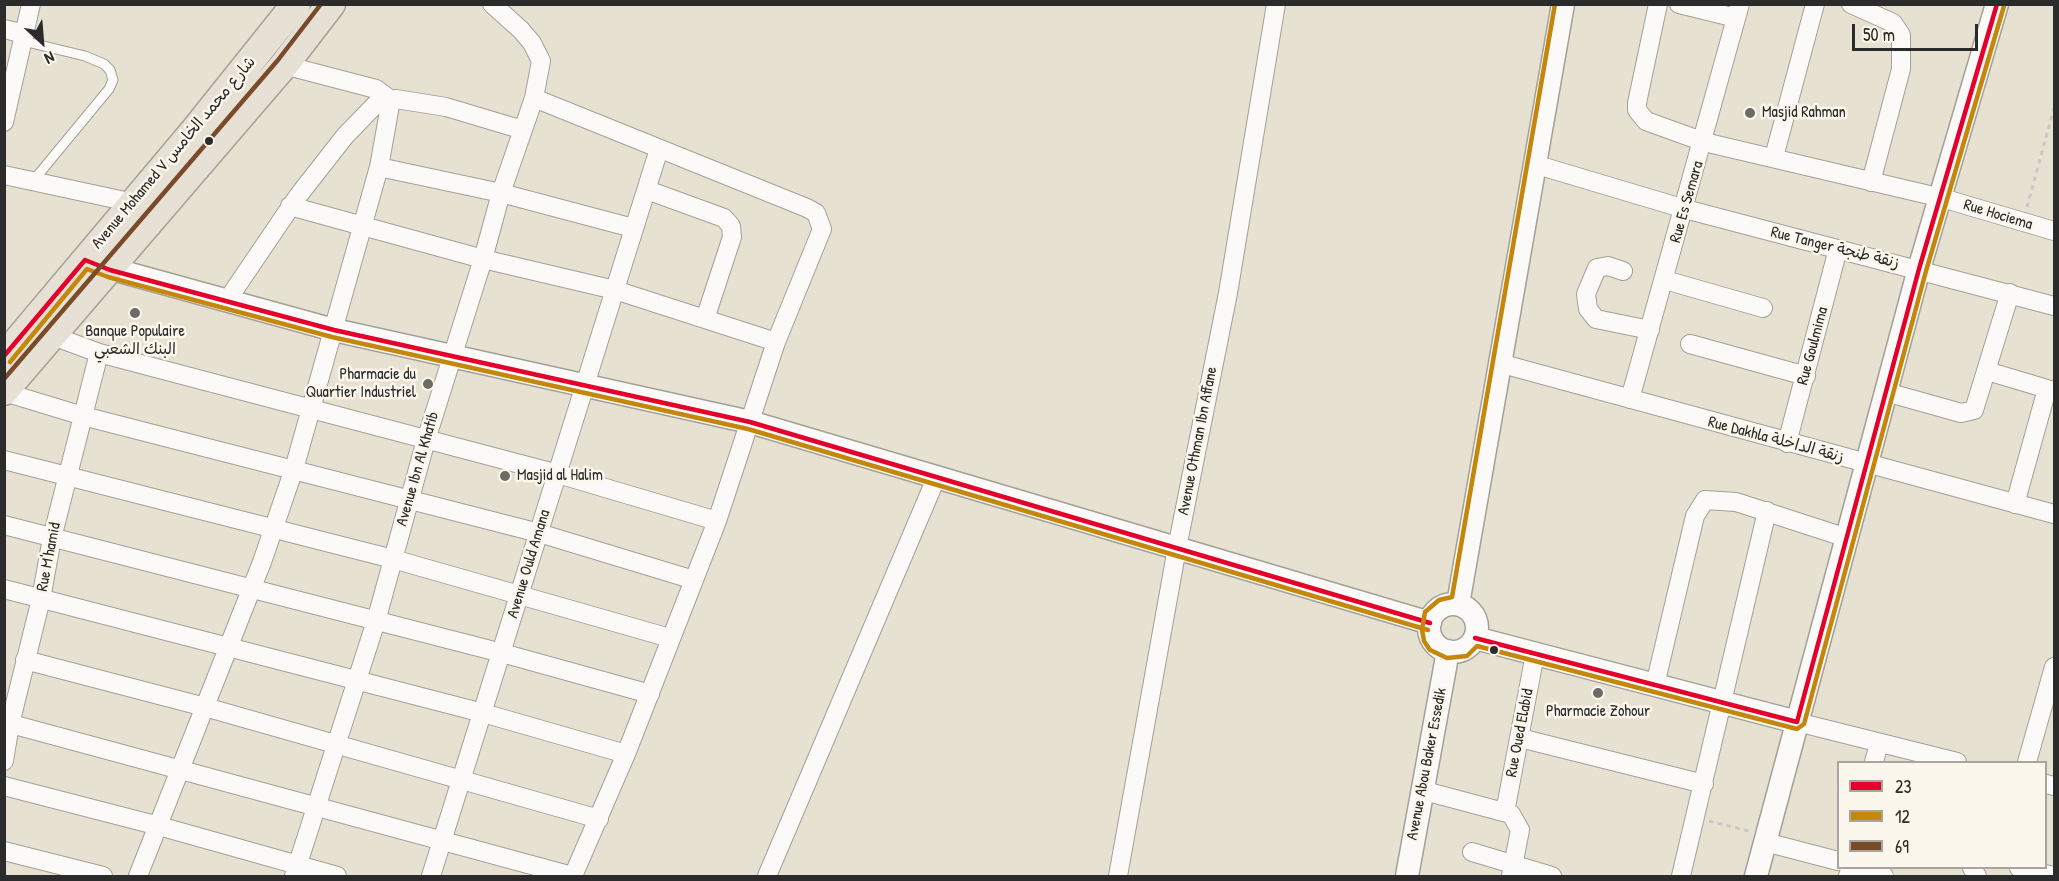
<!DOCTYPE html>
<html>
<head>
<meta charset="utf-8">
<style>
  body { margin:0 }
  #map { position:relative; width:2059px; height:881px; overflow:hidden; background:#e7e1d1; font-family:"Patrick Hand",sans-serif }
  canvas { display:block }
  .frame { position:absolute; inset:0; border:6px solid #2b2b2b; pointer-events:none }
  .legend { position:absolute; left:1837px; top:761px; width:210px; height:108px; box-sizing:border-box; background:#fbf7ec; border:2px solid #a8a59f; margin:0; padding:8px 10px; list-style:none; font-size:18px; color:#2b2b2b }
  .legend li { display:flex; align-items:center; gap:12px; height:30px }
  .legend b { width:30px; border:2px solid #a8a59f }
  .north { position:absolute; left:12px; top:12px; width:60px; height:60px; -webkit-text-stroke:4px #fbf7ec; paint-order:stroke; rotate:154deg; font-size:16px; font-weight:700; line-height:24px; text-align:center; color:#2b2b2b }
  .north::after { content:''; display:block; margin:auto; width:21px; height:27px; background:#2b2b2b; clip-path:polygon(50% 0,100% 100%,50% 72%,0 100%) }
  .scale { position:absolute; left:1852px; top:24px; width:126px; height:27px; box-sizing:border-box; border:3px solid #2b2b2b; border-top:0; padding-left:8px; font-size:18px; line-height:21px; white-space:nowrap; color:#2b2b2b; -webkit-text-stroke:4px #fbf7ec; paint-order:stroke }
</style>
</head>
<body>
<div id="map">
<canvas width="2059" height="881"></canvas>
<div class="frame"></div>
<ul class="legend">
<li><b style="height:8px;background:#e4002b"></b>23</li>
<li><b style="height:8px;background:#c4870b"></b>12</li>
<li><b style="height:8px;background:#7a4b2a"></b>69</li>
</ul>
<div class="north">N</div>
<div class="scale">50 m</div>
</div>
<script>
const g = document.querySelector('canvas').getContext('2d');
g.lineJoin = 'round';
const toPath = rows => new Path2D(rows.map(r => 'M' + r).join(''));
function stroke(path, color, width, dash) { g.strokeStyle = color; g.lineWidth = width; g.lineCap = dash ? 'butt' : 'round'; g.setLineDash(dash || []); g.stroke(path); }
function label(font, color, halo, rows, align = 'center') {
  g.font = font + ' "Patrick Hand","Playpen Sans Arabic",sans-serif'; g.lineWidth = 5; g.setLineDash([]); g.textBaseline = 'middle'; g.strokeStyle = halo; g.fillStyle = color; for (const [text, x, y, turn = 0] of rows) {
    g.save(); g.translate(x, y); g.rotate((+turn || 0) * Math.PI / 180); g.textAlign = isNaN(turn) ? turn : align; if (halo) g.strokeText(text, 0, 0); g.fillText(text, 0, 0); g.restore();
  }
}
const service = toPath([
  [23,41,85,56,104,64,110,70,113,80,109,89,33,181]
]);
const minor = toPath([
  [1658,4,1637,103,1637,110,1646,121,1704,142,1942,198,2054,231],
  [1679,4,1736,18],
  [1851,4,1893,23,1901,35,1901,69,1871,182],
  [4,29,25,34],
  [534,98,807,208,816,213,822,229,776,342,717,521,626,754,573,876],
  [4,122,31,4],
  [1774,157,1815,4],
  [1534,164,1685,209,2054,306],
  [379,167,501,193,633,228],
  [4,175,134,203],
  [647,190,724,218,731,226,732,237,705,319],
  [290,206,483,259,615,290,776,342],
  [1623,271,1608,266,1597,268,1586,294,1588,309,1596,319,1650,330],
  [1665,280,1763,308],
  [226,302,298,196,345,136,376,104,396,99,446,107,523,130],
  [53,336,99,353,558,474,717,521],
  [1690,344,1806,376],
  [1499,363,2054,514],
  [1987,371,2054,391],
  [4,392,83,416,539,533,694,580],
  [1886,392,1961,413,1974,410,2010,293],
  [1630,399,1740,4],
  [1787,443,1838,249],
  [4,460,393,559,670,638],
  [2015,504,2047,389],
  [4,525,502,653,650,694],
  [4,589,483,713,626,754],
  [25,660,205,707,599,819],
  [1655,685,1695,516,1705,500,1736,502,1847,538],
  [4,722,572,876],
  [1797,722,1957,762],
  [1520,738,1704,784],
  [4,761,10,724,41,599,52,538,99,353],
  [1874,762,1879,743],
  [2027,762,2054,667],
  [2046,784,2054,786],
  [4,786,159,826,337,876],
  [1421,790,1511,814,1520,830,1511,876],
  [1505,812,1535,654],
  [1765,842,1838,861],
  [4,851,103,876],
  [1472,852,1552,876],
  [1864,868,1880,872,1884,876],
  [1972,868,1977,876],
  [2019,868,2054,876],
  [138,876,262,562,294,469,379,167,391,100,376,89,284,65],
  [294,876,376,621,426,440,483,259,501,193,534,98,541,61,532,43,521,30,492,4],
  [431,876,659,149],
  [767,876,937,476],
  [1118,876,1177,548,1228,293,1276,4],
  [1681,876,1767,511],
  [1848,876,1851,868]
]);
const tertiary = toPath([
  [94,264,334,330,750,422,1430,623],
  '1429 628a24 24 0 1 1 48 0a24 24 0 1 1-48 0Z',
  [1458,604,1563,4],
  [1475,638,1797,722],
  [1407,876,1448,651],
  [1756,876,1919,269,1997,4]
]);
const primary = toPath([
  [4,357,196,129,296,4],
  [4,391,284,65,331,4]
]);
stroke(service, '#a3a097', 11);
stroke(minor, '#a3a097', 20);
stroke(tertiary, '#a3a097', 25);
stroke(primary, '#a3a097', 31);
stroke(toPath([
  [2027,207,2054,108],
  [1709,821,1749,831]
]), '#c9c8c4', 3, [4.5, 4.5]);
stroke(service, '#fbfaf8', 9);
stroke(minor, '#fbfaf8', 18);
stroke(tertiary, '#fbfaf8', 22);
stroke(primary, '#e6e1d4', 28);
stroke(toPath([
  [4,356,85,260,110,270,334,330,750,422,1430,623],
  [1475,638,1797,722],
  [1797,722,1919,269,1997,4]
]), '#e4002b', 4.5);
stroke(toPath([
  [1555,4,1452,597,1439,600,1425,612,1422,630,1424,641,1430,650,1447,658,1467,656,1477,646,1797,729,1804,724,1926,271,2004,6],
  [10,362,87,269,108,277,332,337,748,429,1428,630]
]), '#c4870b', 4.5);
stroke(toPath([
  [4,379,278,60,321,4]
]), '#7a4b2a', 4.5);
for (const [x, y, r, color] of [
  [1750,113,6,"#6d6b65"],
  [209,141,5,"#2b2b2b"],
  [135,313,6,"#6d6b65"],
  [428,384,6,"#6d6b65"],
  [505,476,6,"#6d6b65"],
  [1494,650,5,"#2b2b2b"],
  [1598,693,6,"#6d6b65"]
]) { const dot = new Path2D(); dot.arc(x, y, r, 0, 2 * Math.PI); g.fillStyle = color; g.fill(dot); stroke(dot, '#fbf7ec', 2); }
label('16px', '#2b2b2b', '#fbf7ec', [
  ["Masjid Rahman",1762,113],
  ["Banque Populaire",135,332,"center"],
  ["البنك الشعبي",135,350,"center"],
  ["Pharmacie du",416,375,"right"],
  ["Quartier Industriel",416,393,"right"],
  ["Masjid al Halim",517,476],
  ["Pharmacie Zohour",1598,712,"center"]
], 'left');
label('16px', '#2b2b2b', '#fbf7ec', [
  ["Avenue Mohamed V شارع محمد الخامس",174,153,-50],
  ["Rue Es Semara",1687,202,-74],
  ["Rue Hociema",1998,215,17],
  ["Rue Tanger زنقة طنجة",1835,248,14],
  ["Rue Goulmima",1813,346,-75],
  ["Rue Dakhla زنقة الداخلة",1776,440,15],
  ["Avenue Othman Ibn Affane",1198,441,-79],
  ["Avenue Ibn Al Khatib",418,469,-74],
  ["Rue M'hamid",49,557,-79],
  ["Avenue Ould Amana",529,564,-73],
  ["Rue Oued Elabid",1520,733,-79],
  ["Avenue Abou Baker Essedik",1427,764,-79]
]);
</script>
</body>
</html>
